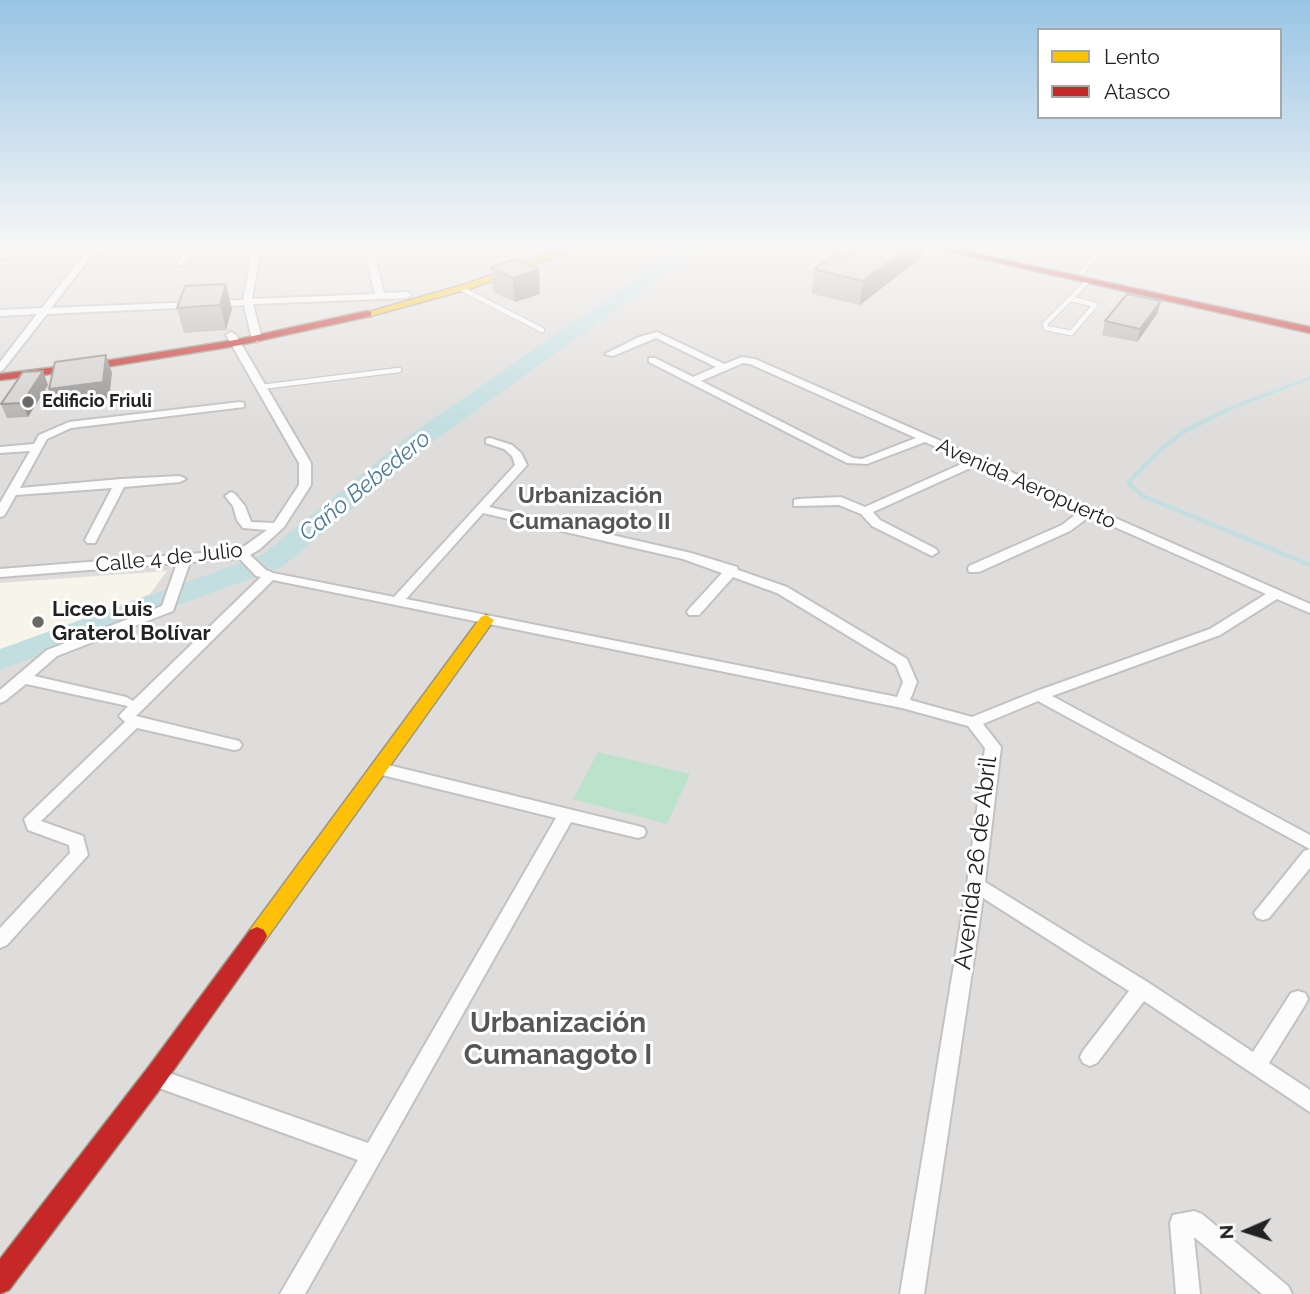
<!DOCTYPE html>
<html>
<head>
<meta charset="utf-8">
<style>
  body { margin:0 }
  #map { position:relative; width:1310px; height:1294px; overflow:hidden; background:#f0edeb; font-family:Raleway,sans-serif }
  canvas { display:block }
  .legend { position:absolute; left:1037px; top:28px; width:245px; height:91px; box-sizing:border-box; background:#fff; border:2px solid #a7a7a7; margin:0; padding:9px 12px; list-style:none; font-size:21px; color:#222 }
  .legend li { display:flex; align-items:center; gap:14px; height:35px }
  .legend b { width:35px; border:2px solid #a7a7a7 }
  .north { position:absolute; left:1212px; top:1196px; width:70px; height:70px; -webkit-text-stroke:5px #fff; paint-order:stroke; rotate:267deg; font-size:19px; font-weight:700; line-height:28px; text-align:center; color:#222 }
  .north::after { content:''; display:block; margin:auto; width:24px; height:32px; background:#222; clip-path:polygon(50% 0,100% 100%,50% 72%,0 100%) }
</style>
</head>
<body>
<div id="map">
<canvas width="1310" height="1294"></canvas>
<ul class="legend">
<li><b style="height:9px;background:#ffc107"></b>Lento</li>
<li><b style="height:9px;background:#c62828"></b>Atasco</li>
</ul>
<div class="north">N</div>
</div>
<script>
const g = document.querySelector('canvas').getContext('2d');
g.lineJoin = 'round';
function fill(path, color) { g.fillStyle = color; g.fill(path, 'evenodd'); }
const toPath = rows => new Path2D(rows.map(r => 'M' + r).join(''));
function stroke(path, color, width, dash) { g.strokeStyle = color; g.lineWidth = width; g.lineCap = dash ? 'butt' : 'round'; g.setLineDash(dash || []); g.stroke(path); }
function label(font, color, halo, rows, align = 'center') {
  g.font = font + ' Raleway,sans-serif'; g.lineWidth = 6; g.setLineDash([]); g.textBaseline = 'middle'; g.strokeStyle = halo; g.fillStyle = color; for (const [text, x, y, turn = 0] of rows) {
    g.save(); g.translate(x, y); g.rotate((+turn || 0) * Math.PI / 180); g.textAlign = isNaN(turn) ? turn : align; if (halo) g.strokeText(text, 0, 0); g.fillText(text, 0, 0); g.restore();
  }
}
fill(toPath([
  [0,246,1310,246,1310,1294,0,1294]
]), '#dfdddc');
fill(toPath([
  [167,571,150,594,0,650,0,583]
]), '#f7f4e9');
fill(toPath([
  [688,568,759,589,745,617,671,604]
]), '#dedddc');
fill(toPath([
  [598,752,690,774,667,824,573,799]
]), '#bbe2cb');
stroke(toPath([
  [1221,412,1310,378]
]), '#c2dee0', 3.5);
stroke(toPath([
  [1225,411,1183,432,1160,450,1128,483,1143,496,1310,565]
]), '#c2dee0', 4.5);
fill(toPath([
  [684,246,705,246,428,445,282,567,0,670,0,649,262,555,410,435,684,246]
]), '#c2dee0');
const lane = toPath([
  [971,248,975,246],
  [913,251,929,254],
  [1082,272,1104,246],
  [462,289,542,330],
  [1072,299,1095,305,1071,333,1046,328,1045,324,1088,281],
  [261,387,399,370]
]);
const street = toPath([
  [91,246,97,246,97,249,212,246,195,249,184,266,181,266,177,264,186,249,93,254,51,308,243,300,253,246,261,246,252,299,375,294,364,246,372,246,384,293,407,292,411,295,407,298,253,304,262,339,257,342,252,339,244,305,47,314,3,370,0,371,0,362,37,314,0,316,0,310,42,308,84,254,0,258,0,254,88,249,91,246],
  [510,246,518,246,521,262,514,260,510,246],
  [231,332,236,335,311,463,311,485,284,527,260,549,250,555,266,570,273,573,394,597,515,465,512,456,504,449,486,443,486,439,490,438,512,445,521,453,527,465,489,507,691,553,737,567,738,570,787,587,907,659,917,682,910,700,972,717,1034,692,1210,629,1266,594,1090,516,1070,531,979,572,969,572,968,569,969,566,1062,525,1080,511,977,465,873,512,880,520,936,549,938,552,932,556,872,526,861,514,839,505,794,506,794,500,798,499,841,497,865,507,968,461,925,442,867,464,847,463,649,362,649,358,655,358,693,377,716,367,656,338,613,356,605,354,639,337,657,332,724,364,742,357,755,359,1310,604,1310,613,1277,599,1220,635,1052,696,1310,835,1310,868,1269,918,1263,920,1257,918,1254,913,1304,851,1310,849,1038,701,983,724,1001,747,985,882,1149,983,1253,1052,1291,993,1298,991,1305,993,1308,999,1305,1005,1269,1063,1310,1090,1310,1112,1144,1001,1097,1063,1090,1066,1083,1063,1080,1057,1083,1051,1129,991,983,898,924,1294,900,1294,967,885,985,748,968,726,902,708,273,580,136,716,239,741,242,745,239,749,234,750,137,728,41,821,83,836,88,855,7,945,0,948,0,928,70,853,69,845,28,830,24,819,125,722,119,716,128,706,26,684,5,701,0,703,0,690,47,650,162,606,177,563,0,577,0,569,239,550,267,530,243,528,237,520,233,506,225,496,231,492,235,494,245,506,251,522,274,523,299,485,299,463,226,335,231,332],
  [743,363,750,364,916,438,862,459,853,458,701,381,743,363],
  [483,513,683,559,722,573,689,609,687,612,689,615,699,615,733,577,777,593,896,665,903,682,897,697,406,599,483,513],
  [239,558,256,576,261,577,133,701,126,697,34,676,57,656,173,611,190,562,239,558],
  [240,402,244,403,244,407,71,428,47,439,20,488,121,479,180,476,186,479,180,482,124,487,95,543,87,543,85,540,112,488,16,495,4,516,0,517,0,503,30,451,0,453,0,447,34,444,39,435,69,422,240,402],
  [380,763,638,826,644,828,646,832,644,836,638,838,571,822,305,1294,280,1294,358,1160,148,1084,145,1077,148,1070,155,1068,368,1143,556,818,374,773,372,769,374,765,380,763],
  [1194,1211,1202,1214,1288,1286,1292,1294,1262,1294,1194,1237,1200,1294,1176,1294,1170,1223,1173,1215,1194,1211]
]);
const slow = toPath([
  [571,246,583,246,472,288,367,317,362,314,466,284,571,246],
  [486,615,494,620,264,942,257,945,250,942,247,936,250,930,481,617,486,615]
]);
const jam = toPath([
  [925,246,941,246,1310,327,1310,333,925,246],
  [367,311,371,312,371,316,235,346,99,368,0,380,0,374,99,362,235,340,367,311],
  [257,927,264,930,267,936,264,942,163,1085,9,1290,0,1294,0,1259,147,1069,250,930,257,927]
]);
stroke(lane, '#c3c2c1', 7);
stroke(street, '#c3c2c1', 4);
stroke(slow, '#999784', 3);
stroke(jam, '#999784', 3);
stroke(lane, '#fdfcfc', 4.5);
fill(street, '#fdfcfc');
fill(slow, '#ffc107');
fill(jam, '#c62828');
fill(toPath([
  [861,246,924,246,922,257,860,305,812,294,814,269,845,257],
  [516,259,540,294,515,302,493,292,491,267],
  [185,286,232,309,226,330,184,333,177,308],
  [1157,314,1137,342,1102,335,1105,321],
  [48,385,28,417,7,418,1,404]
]), '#b5b3b1');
fill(toPath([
  [910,246,924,246,922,257,860,305,863,281],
  [539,269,540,294,515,302,513,278],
  [226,284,232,309,226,330,220,305],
  [1161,301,1157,314,1137,342,1140,329],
  [106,355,112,373,109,400,56,407,49,389],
  [43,371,48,385,28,417,22,403]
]), '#949290');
const building = toPath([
  [861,246,910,246,863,281,814,269,835,255,845,257,861,246],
  [516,259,539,269,513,278,491,267,516,259],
  [226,284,220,305,177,308,185,286,226,284],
  [1127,294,1161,301,1140,329,1105,321,1127,294],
  [106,355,103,382,49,389,55,362,106,355],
  [43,371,22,403,1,404,23,372,43,371]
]);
fill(building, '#d3d0ce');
stroke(building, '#949290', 2);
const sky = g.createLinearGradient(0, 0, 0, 427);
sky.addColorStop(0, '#99c5e5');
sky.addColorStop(0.58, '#f8f7f6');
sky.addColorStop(1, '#f8f7f600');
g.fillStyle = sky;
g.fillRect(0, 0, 1310, 427);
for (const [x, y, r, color] of [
  [28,402,7,"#6a6968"],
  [38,622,7,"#6a6968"]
]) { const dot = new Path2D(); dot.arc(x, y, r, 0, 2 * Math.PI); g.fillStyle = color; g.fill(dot); stroke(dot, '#fff', 2.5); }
label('bold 18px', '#222', '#fff', [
  ["Edificio Friuli",42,402]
], 'left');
label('21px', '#222', '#fff', [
  ["Avenida Aeropuerto",1026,484,24],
  ["Calle 4 de Julio",169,558,-6]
]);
label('bold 21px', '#222', '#fff', [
  ["Liceo Luis",52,610],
  ["Graterol Bolívar",52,634]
], 'left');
label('italic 23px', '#4b7a94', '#fff', [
  ["Caño Bebedero",365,486,-39]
]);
label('bold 23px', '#555', '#fff', [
  ["Urbanización",590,496],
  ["Cumanagoto II",590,522]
]);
label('24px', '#222', '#fff', [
  ["Avenida 26 de Abril",976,863,-83]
]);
label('bold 28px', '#555', '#fff', [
  ["Urbanización",558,1024],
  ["Cumanagoto I",558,1056]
]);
</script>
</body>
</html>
